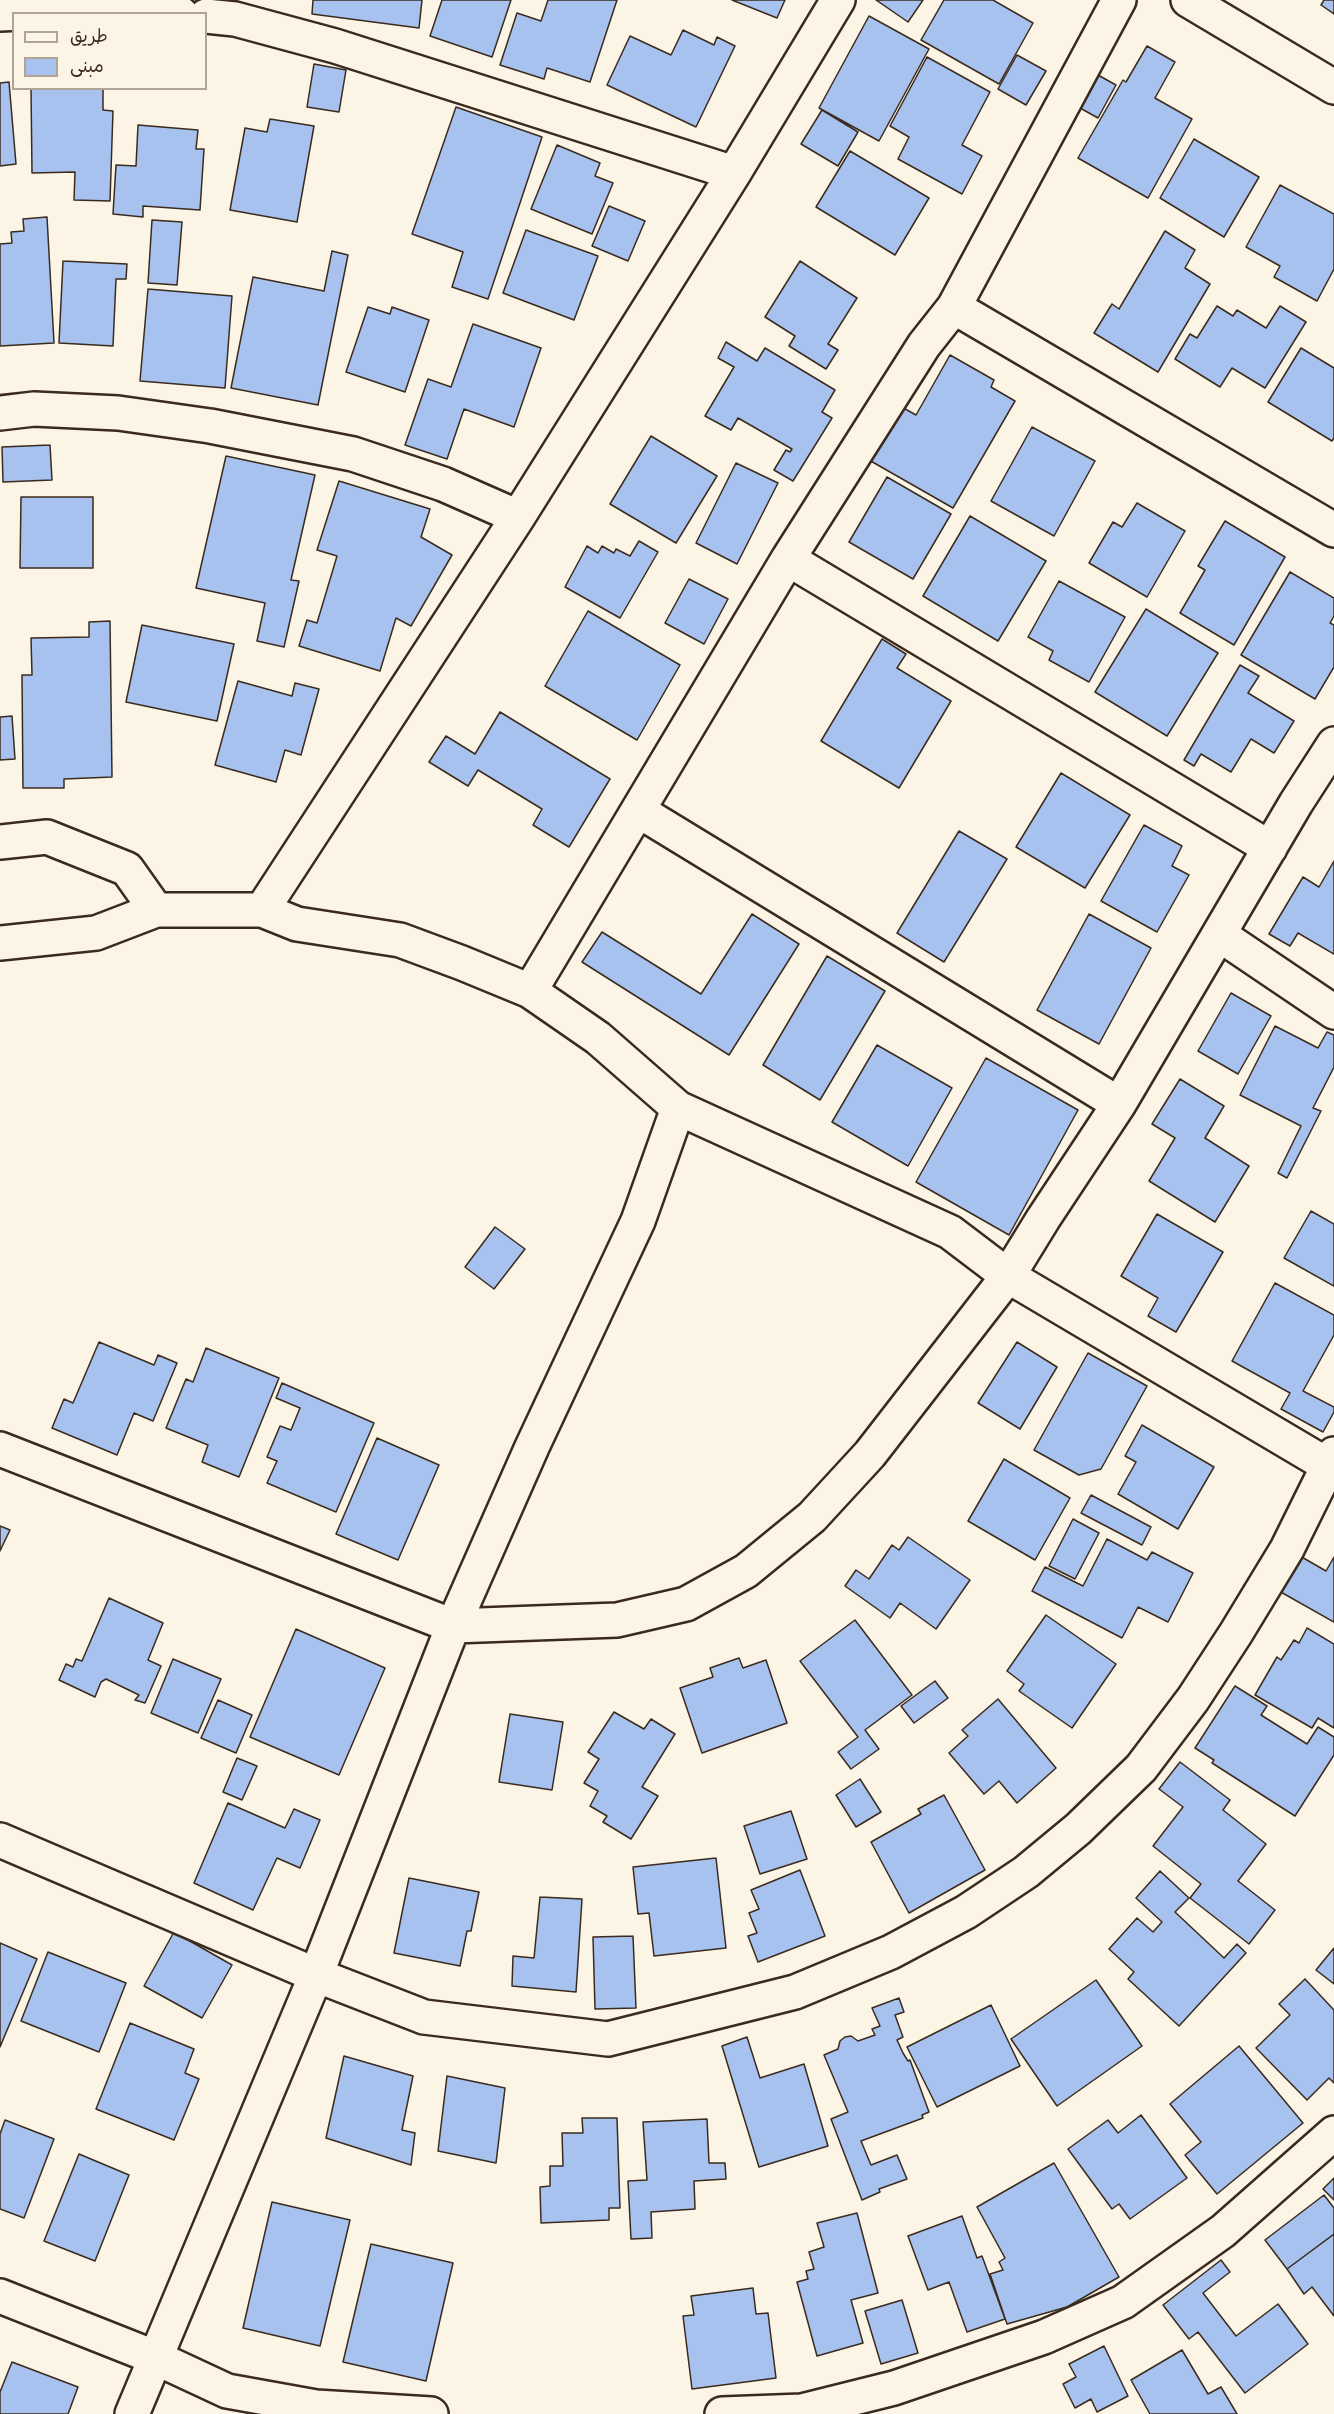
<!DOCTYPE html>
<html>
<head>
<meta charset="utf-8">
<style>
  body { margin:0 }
  #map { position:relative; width:1334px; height:2414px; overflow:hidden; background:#fcf5e5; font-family:"Patrick Hand","Playpen Sans Arabic",sans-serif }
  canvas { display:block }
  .legend { position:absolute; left:12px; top:12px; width:195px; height:78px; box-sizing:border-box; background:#fcf5e5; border:2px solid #afa495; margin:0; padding:8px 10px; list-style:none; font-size:18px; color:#3b2a1e }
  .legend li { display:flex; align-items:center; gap:12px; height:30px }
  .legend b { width:30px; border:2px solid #afa495 }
</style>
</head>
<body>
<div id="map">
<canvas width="1334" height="2414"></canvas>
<ul class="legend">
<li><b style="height:8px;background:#fcf5e5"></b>طريق</li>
<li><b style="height:16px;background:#a7c2ee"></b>مبنى</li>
</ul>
</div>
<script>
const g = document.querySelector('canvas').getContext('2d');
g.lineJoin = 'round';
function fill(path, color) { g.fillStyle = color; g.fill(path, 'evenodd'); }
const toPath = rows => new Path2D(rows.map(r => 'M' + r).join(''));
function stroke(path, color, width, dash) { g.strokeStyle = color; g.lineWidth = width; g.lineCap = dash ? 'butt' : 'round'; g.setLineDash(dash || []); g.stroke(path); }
const building = toPath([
  [313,0,422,0,419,28,312,14,313,0],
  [442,0,511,0,492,57,430,36,442,0],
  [548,0,617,0,590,82,547,68,544,79,500,65,517,13,541,21,548,0],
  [732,0,785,0,777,18,732,0],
  [876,0,923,0,908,22,876,0],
  [944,0,993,0,1033,23,999,84,921,40,944,0],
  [1324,0,1334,0,1334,14,1321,5,1324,0],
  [869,16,929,49,879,141,819,108,869,16],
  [683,30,714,45,717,37,735,46,696,127,607,85,630,36,671,55,683,30],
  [1147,46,1175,62,1155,98,1192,119,1148,198,1078,158,1123,80,1126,82,1147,46],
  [1017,55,1046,71,1026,105,998,89,1017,55],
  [927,57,990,92,962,145,982,156,962,194,898,159,909,137,890,126,927,57],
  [314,64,346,70,339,112,307,107,314,64],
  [1098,75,1116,85,1098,118,1080,108,1098,75],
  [9,82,16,164,0,166,0,83,9,82],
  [31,88,103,88,103,110,113,111,110,201,74,200,75,172,32,173,31,88],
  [456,107,542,137,488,299,452,287,463,252,412,234,456,107],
  [822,110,858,132,838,166,801,144,822,110],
  [270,119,314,126,297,222,230,210,245,128,267,132,270,119],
  [138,125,198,130,196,149,204,149,200,210,143,206,143,217,113,214,116,165,136,166,138,125],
  [1194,139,1259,177,1224,237,1160,198,1194,139],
  [557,145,600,163,595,176,613,183,592,234,531,209,557,145],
  [850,151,929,198,895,255,816,207,850,151],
  [1280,185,1334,214,1334,269,1317,301,1274,277,1280,266,1246,247,1280,185],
  [609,206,645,221,628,261,592,246,609,206],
  [47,217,54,343,0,346,0,244,12,243,11,232,24,231,23,219,47,217],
  [152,220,182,222,177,285,148,283,152,220],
  [526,230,598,256,574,320,503,293,526,230],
  [1165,231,1195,250,1185,268,1210,284,1158,372,1094,333,1112,304,1119,309,1165,231],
  [332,251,348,255,318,405,231,388,253,277,324,291,332,251],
  [63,261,127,264,126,279,116,279,113,346,59,343,63,261],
  [800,261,857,298,828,344,838,350,826,369,789,346,795,336,765,317,800,261],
  [148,289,232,296,225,388,140,381,148,289],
  [1217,306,1233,316,1237,310,1266,328,1280,306,1306,322,1265,388,1232,368,1220,387,1175,359,1190,334,1197,338,1217,306],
  [368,307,390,314,392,307,429,320,405,392,346,372,368,307],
  [473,324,541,348,514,427,464,409,447,459,405,445,428,379,451,387,473,324],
  [726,342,757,361,765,348,835,390,822,412,832,418,793,481,774,470,786,450,790,452,792,449,738,418,731,430,705,416,734,367,718,358,726,342],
  [1301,348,1334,368,1334,438,1332,441,1268,402,1301,348],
  [950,355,994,380,991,387,1015,401,953,508,869,460,900,406,916,415,950,355],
  [1032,427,1095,461,1054,536,991,501,1032,427],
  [651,436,717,476,676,543,610,504,651,436],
  [50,445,52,480,3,482,2,447,50,445],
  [226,456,315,475,291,580,299,581,284,647,257,641,265,603,196,588,226,456],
  [736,463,778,483,737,564,696,543,736,463],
  [887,477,951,514,913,579,849,542,887,477],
  [339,481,430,509,421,537,452,555,411,626,396,618,380,671,299,646,307,620,317,623,337,556,317,550,339,481],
  [21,497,93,497,93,568,20,568,21,497],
  [1137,503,1185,531,1147,597,1089,563,1113,522,1122,527,1137,503],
  [970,516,1046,561,998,641,923,596,970,516],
  [1225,521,1285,557,1234,645,1180,613,1205,570,1198,566,1225,521],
  [639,541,658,552,620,618,565,587,587,546,598,553,602,546,614,553,616,549,630,556,639,541],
  [1290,572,1334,598,1334,616,1330,623,1334,625,1334,667,1315,699,1241,655,1290,572],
  [689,579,728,599,704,644,665,623,689,579],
  [1059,581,1125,617,1089,682,1049,660,1053,651,1028,637,1059,581],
  [1146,609,1218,653,1167,736,1095,692,1146,609],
  [588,611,680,665,637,740,545,686,588,611],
  [110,621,112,777,64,779,64,788,23,788,22,675,32,675,31,638,89,637,89,622,110,621],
  [142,625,234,644,217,721,126,702,142,625],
  [882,639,906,654,897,668,951,701,899,788,821,741,882,639],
  [1240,665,1259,676,1248,693,1294,721,1274,753,1251,739,1231,772,1201,754,1194,766,1184,760,1240,665],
  [238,681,292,696,295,683,319,689,301,755,285,750,276,782,215,765,238,681],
  [500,712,610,779,569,847,533,825,542,809,478,770,468,786,429,762,446,736,475,754,500,712],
  [12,716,15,759,0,760,0,717,12,716],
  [1061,773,1130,815,1085,888,1016,847,1061,773],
  [1144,825,1182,846,1172,866,1189,875,1157,932,1101,901,1144,825],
  [959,831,1007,859,944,962,897,933,959,831],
  [1334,861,1334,954,1298,933,1290,946,1269,934,1303,877,1319,887,1334,861],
  [752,914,799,944,729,1055,582,962,602,932,701,994,752,914],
  [1089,914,1151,948,1099,1044,1037,1010,1089,914],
  [827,956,885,991,820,1100,763,1065,827,956],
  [1231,993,1271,1016,1238,1074,1198,1051,1231,993],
  [1275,1026,1318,1048,1327,1032,1334,1035,1334,1067,1313,1108,1321,1111,1287,1178,1278,1173,1301,1126,1240,1095,1275,1026],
  [877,1045,952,1088,908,1166,832,1122,877,1045],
  [986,1058,1078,1110,1009,1235,916,1182,986,1058],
  [1180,1079,1224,1106,1205,1138,1249,1166,1215,1222,1149,1181,1175,1138,1152,1124,1180,1079],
  [1311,1211,1334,1224,1334,1286,1284,1258,1311,1211],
  [1157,1214,1223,1252,1176,1332,1148,1316,1158,1298,1121,1276,1157,1214],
  [495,1227,525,1249,494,1289,465,1267,495,1227],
  [1275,1283,1334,1315,1334,1335,1303,1391,1334,1407,1334,1412,1323,1432,1281,1409,1290,1393,1232,1361,1275,1283],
  [99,1342,154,1365,158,1355,177,1363,153,1421,134,1413,117,1455,52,1428,64,1399,73,1403,99,1342],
  [1017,1342,1057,1367,1020,1429,978,1403,1017,1342],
  [206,1348,279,1378,239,1477,202,1462,208,1445,166,1428,186,1379,193,1382,206,1348],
  [1088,1353,1147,1386,1101,1469,1079,1475,1034,1450,1088,1353],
  [282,1383,374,1423,336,1512,267,1483,277,1461,267,1457,280,1426,291,1430,300,1408,276,1398,282,1383],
  [1142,1425,1214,1467,1178,1529,1118,1494,1136,1462,1125,1456,1142,1425],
  [377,1438,439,1465,398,1560,336,1534,377,1438],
  [1004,1459,1070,1498,1035,1560,968,1521,1004,1459],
  [1091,1495,1151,1527,1142,1545,1081,1513,1091,1495],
  [1073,1519,1099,1533,1075,1579,1049,1566,1073,1519],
  [0,1526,10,1530,0,1551,0,1526],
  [908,1537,970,1580,936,1629,900,1603,890,1618,845,1586,856,1570,869,1579,892,1545,899,1550,908,1537],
  [1107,1539,1147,1560,1152,1552,1193,1573,1168,1622,1138,1607,1122,1638,1032,1591,1045,1567,1083,1586,1107,1539],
  [1300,1556,1326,1571,1334,1557,1334,1622,1279,1591,1300,1556],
  [109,1598,163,1623,148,1660,161,1666,145,1703,135,1700,139,1695,106,1679,101,1682,95,1697,59,1680,66,1664,73,1667,76,1659,82,1661,109,1598],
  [1046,1615,1116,1664,1072,1728,1019,1691,1024,1684,1007,1671,1046,1615],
  [855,1620,912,1695,865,1730,879,1749,851,1769,838,1752,858,1737,800,1661,855,1620],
  [1307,1628,1334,1644,1334,1728,1318,1718,1312,1728,1255,1695,1277,1657,1281,1660,1294,1640,1299,1643,1307,1628],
  [296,1629,385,1668,339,1775,250,1737,296,1629],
  [739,1658,743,1668,766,1660,787,1723,702,1753,680,1688,713,1677,710,1668,739,1658],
  [173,1659,221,1679,198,1733,151,1713,173,1659],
  [935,1681,948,1698,914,1723,901,1706,935,1681],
  [1235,1686,1267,1706,1261,1715,1307,1744,1318,1727,1334,1737,1334,1755,1295,1816,1212,1763,1214,1760,1195,1748,1235,1686],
  [998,1699,1056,1768,1017,1803,999,1781,984,1794,949,1753,968,1736,962,1730,998,1699],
  [218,1700,252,1715,236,1753,201,1738,218,1700],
  [614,1712,644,1729,651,1719,675,1734,642,1787,658,1796,631,1839,603,1822,607,1816,590,1806,598,1791,584,1783,599,1759,588,1752,614,1712],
  [510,1714,563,1722,552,1790,499,1782,510,1714],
  [237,1758,257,1766,242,1800,223,1792,237,1758],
  [1180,1762,1230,1800,1223,1810,1266,1844,1238,1881,1275,1910,1249,1944,1190,1898,1201,1884,1153,1846,1183,1807,1159,1789,1180,1762],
  [860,1779,881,1812,856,1827,836,1795,860,1779],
  [944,1795,985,1870,909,1913,871,1842,921,1814,918,1809,944,1795],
  [228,1803,285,1828,294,1809,320,1820,300,1868,277,1858,253,1910,194,1883,228,1803],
  [791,1811,807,1859,760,1874,744,1826,791,1811],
  [716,1858,726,1948,654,1956,649,1913,638,1914,633,1867,716,1858],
  [800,1870,825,1936,758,1962,748,1936,757,1933,749,1913,759,1909,751,1890,800,1870],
  [1160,1871,1189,1898,1175,1912,1224,1958,1237,1944,1246,1953,1179,2026,1128,1979,1134,1972,1109,1949,1137,1918,1153,1932,1162,1922,1136,1898,1160,1871],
  [409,1878,479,1892,471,1931,467,1931,460,1966,394,1953,409,1878],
  [540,1897,582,1899,576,1992,512,1986,513,1956,534,1958,540,1897],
  [174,1932,232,1965,202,2018,144,1986,174,1932],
  [633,1936,636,2008,595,2009,593,1937,633,1936],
  [0,1943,37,1959,0,2047,0,1943],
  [1334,1948,1334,1984,1316,1970,1334,1948],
  [48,1952,126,1983,99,2052,21,2021,48,1952],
  [1305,1979,1334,2010,1334,2083,1329,2078,1307,2100,1256,2048,1290,2015,1279,2004,1305,1979],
  [1096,1980,1142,2046,1057,2106,1011,2039,1096,1980],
  [899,1998,904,2012,895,2015,903,2037,897,2040,903,2053,908,2061,910,2060,929,2112,922,2115,923,2118,861,2141,871,2165,897,2155,907,2179,879,2189,880,2192,862,2200,831,2119,848,2112,824,2055,838,2049,840,2041,845,2037,851,2036,858,2041,875,2035,872,2029,880,2026,872,2008,899,1998],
  [991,2005,1020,2066,937,2107,907,2047,991,2005],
  [130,2023,194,2049,185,2073,199,2079,174,2140,96,2109,130,2023],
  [747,2037,760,2078,804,2064,828,2146,759,2167,722,2046,747,2037],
  [1239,2046,1303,2123,1217,2194,1185,2155,1201,2142,1170,2104,1239,2046],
  [344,2056,413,2076,402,2130,415,2133,411,2165,326,2138,344,2056],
  [447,2076,505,2088,496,2163,438,2151,447,2076],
  [1141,2115,1187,2178,1130,2219,1119,2204,1112,2209,1068,2149,1108,2120,1118,2133,1141,2115],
  [582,2118,617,2118,620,2208,609,2208,609,2220,541,2223,540,2187,550,2186,550,2166,563,2166,562,2133,583,2133,582,2118],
  [707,2119,709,2163,725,2163,726,2179,694,2181,695,2209,651,2212,652,2238,631,2239,628,2181,647,2180,643,2122,707,2119],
  [5,2120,54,2139,24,2218,0,2209,0,2134,5,2120],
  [79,2154,129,2175,95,2261,44,2241,79,2154],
  [1054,2163,1119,2277,1067,2307,1007,2324,990,2274,1003,2270,999,2262,1005,2258,977,2207,1054,2163],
  [1334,2178,1334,2200,1323,2189,1334,2178],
  [1324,2195,1334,2208,1334,2234,1287,2269,1265,2240,1324,2195],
  [272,2202,350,2220,320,2346,243,2328,272,2202],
  [857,2213,878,2293,851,2300,863,2343,817,2356,797,2282,808,2279,806,2271,814,2269,809,2252,824,2247,817,2223,857,2213],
  [962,2216,977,2258,982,2256,1005,2319,967,2332,949,2282,928,2290,908,2236,962,2216],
  [1334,2234,1334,2316,1312,2287,1304,2294,1287,2269,1334,2234],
  [371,2244,453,2263,426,2381,343,2362,371,2244],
  [1221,2260,1230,2272,1203,2293,1236,2336,1278,2304,1308,2344,1245,2393,1198,2332,1189,2339,1163,2305,1221,2260],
  [753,2288,756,2314,768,2313,776,2378,692,2389,683,2316,694,2315,691,2296,753,2288],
  [902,2300,918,2353,881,2364,865,2311,902,2300],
  [1104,2346,1128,2396,1097,2412,1091,2399,1075,2408,1063,2384,1076,2377,1069,2364,1104,2346],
  [1182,2350,1208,2394,1221,2387,1237,2414,1150,2414,1131,2380,1182,2350],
  [12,2362,78,2387,68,2414,0,2414,0,2392,12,2362]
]);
fill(building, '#a7c2ee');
stroke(building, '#3b2a1e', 1.5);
const minor = toPath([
  [1188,0,1334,87],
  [0,14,127,8,181,14],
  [206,16,235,19,335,46,734,173],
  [954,307,1334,530],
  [0,413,34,409,118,413,210,426,353,454,443,484,518,517],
  [788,559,1270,848],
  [639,811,1119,1104],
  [0,842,47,837,127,869,156,910],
  [262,910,518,517,734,173,838,0],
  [1220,935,1334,1012],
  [0,943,96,933,156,910,262,910,297,924,400,940,462,963,530,991,598,1038,678,1108,950,1232,1008,1276,1334,1469],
  [530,991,788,559,924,345,954,307,1119,0],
  [0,1449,453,1626,617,1620,686,1604,746,1571,812,1517,870,1454,1008,1276,1043,1219,1119,1104,1296,803,1334,744],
  [0,1840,316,1975,424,2017,608,2039,795,1992,891,1952,966,1912,1026,1872,1078,1829,1141,1768,1193,1699,1236,1633,1287,1549,1334,1454],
  [0,2296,154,2357,227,2391,316,2407,431,2414],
  [132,2414,316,1975,453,1626,532,1447,638,1221,678,1108],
  [722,2414,802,2411,894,2388,1044,2337,1123,2302,1223,2231,1334,2133]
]);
stroke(minor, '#3b2a1e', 38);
stroke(minor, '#fcf5e5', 33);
</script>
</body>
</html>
